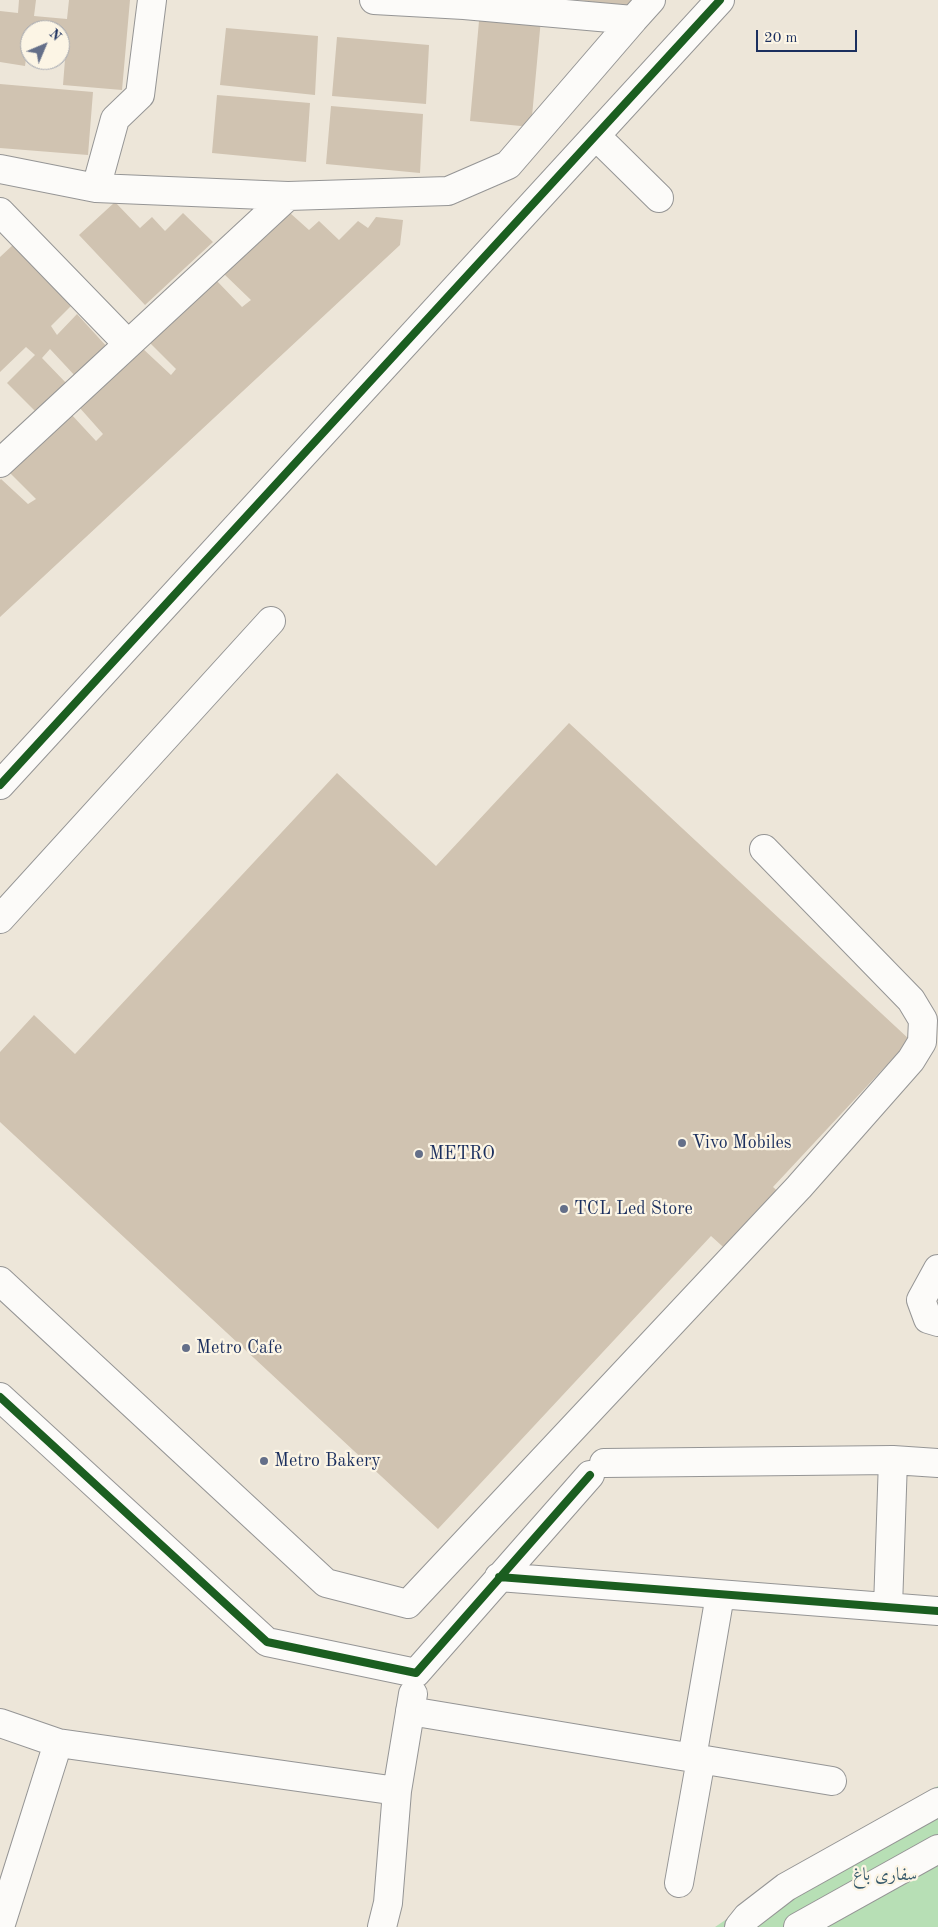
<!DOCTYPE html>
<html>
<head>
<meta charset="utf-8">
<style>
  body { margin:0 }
  #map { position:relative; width:938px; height:1927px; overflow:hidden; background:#ede6d9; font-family:"Old Standard TT",serif }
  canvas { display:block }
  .north { position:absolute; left:20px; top:20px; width:50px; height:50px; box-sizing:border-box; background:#fcf5e5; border:1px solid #a2a6af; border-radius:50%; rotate:45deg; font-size:14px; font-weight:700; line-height:20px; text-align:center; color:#1b2f5e }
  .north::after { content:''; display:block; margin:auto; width:18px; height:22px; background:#646f89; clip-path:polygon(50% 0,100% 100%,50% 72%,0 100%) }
  .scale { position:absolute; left:756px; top:30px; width:101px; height:22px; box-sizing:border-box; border:2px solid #1b2f5e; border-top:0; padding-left:6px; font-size:15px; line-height:18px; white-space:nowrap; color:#1b2f5e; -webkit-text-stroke:4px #fcf5e5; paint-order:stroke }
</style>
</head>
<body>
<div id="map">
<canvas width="938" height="1927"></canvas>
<div class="north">N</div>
<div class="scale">20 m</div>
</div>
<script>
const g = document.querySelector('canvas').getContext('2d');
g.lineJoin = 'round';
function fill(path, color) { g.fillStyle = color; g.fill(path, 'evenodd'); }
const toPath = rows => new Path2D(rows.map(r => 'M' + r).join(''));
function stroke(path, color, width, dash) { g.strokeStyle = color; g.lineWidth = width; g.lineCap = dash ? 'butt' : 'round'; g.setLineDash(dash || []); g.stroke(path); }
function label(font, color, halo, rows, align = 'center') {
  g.font = font + ' "Old Standard TT",Amiri,serif'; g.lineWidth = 4.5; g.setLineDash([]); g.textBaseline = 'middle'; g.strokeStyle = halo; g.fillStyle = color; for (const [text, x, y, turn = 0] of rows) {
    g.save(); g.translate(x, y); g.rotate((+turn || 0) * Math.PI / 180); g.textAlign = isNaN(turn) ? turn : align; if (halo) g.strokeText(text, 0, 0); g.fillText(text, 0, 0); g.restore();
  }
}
fill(toPath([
  [938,1786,938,1927,715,1927,862,1828]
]), '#b7dfb5');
fill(toPath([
  [19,0,36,0,34,16,67,19,69,0,130,0,122,90,63,85,67,34,60,34,60,30,30,30,25,66,0,62,0,11,18,13],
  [577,0,636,0,635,7],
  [480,10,541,19,531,127,470,121],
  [226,28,318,36,315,95,220,85],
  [337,37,429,45,426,104,332,96],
  [0,84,93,92,88,155,0,148],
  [217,95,310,103,306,162,212,153],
  [331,106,423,114,420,173,326,164],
  [115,202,140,228,152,217,165,231,183,213,213,242,145,305,79,235],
  [290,213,309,230,319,221,339,240,358,221,368,228,376,217,403,220,400,245,0,617,0,480,1,479,28,504,36,499,9,472,71,414,96,441,103,434,79,407,141,347,171,375,176,369,150,343,215,279,242,307,251,300,224,274],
  [14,244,71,306,51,326,57,335,77,314,108,348,77,378,50,349,42,358,68,385,38,414,7,383,35,355,26,347,0,372,0,257],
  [569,723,910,1040,773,1187,784,1197,731,1254,711,1236,438,1529,0,1122,0,1052,34,1015,75,1054,337,773,436,866]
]), '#d0c3b1');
const minor = toPath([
  [374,0,464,5,633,20,651,0],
  [596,136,659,198],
  [0,169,96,188,288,196,448,191,508,165,633,20],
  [96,188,115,119,140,95,152,0],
  [0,212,128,344],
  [0,463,288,196],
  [0,785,720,0],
  [0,919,271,621],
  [938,1269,921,1300,928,1319,938,1322],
  [0,1281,326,1583,408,1604,799,1187,911,1060,922,1042,923,1020,911,1000,764,849],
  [0,1397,267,1642,416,1673,590,1475],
  [604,1463,893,1460,938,1463],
  [499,1577,938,1611],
  [888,1607,893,1460],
  [410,1711,832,1781],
  [0,1723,58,1743,397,1791],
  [692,1758,720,1595],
  [679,1883,701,1759],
  [0,1927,58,1743],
  [382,1927,388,1903,397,1791,413,1694],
  [739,1927,747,1917,786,1887,938,1802],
  [798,1927,938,1849]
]);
stroke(minor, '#959595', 30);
stroke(minor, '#fcfbf9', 28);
stroke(toPath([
  [0,785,720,0],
  [0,1397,267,1642,416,1673,590,1475],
  [499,1577,938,1611]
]), '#1b5e20', 8);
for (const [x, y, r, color] of [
  [682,1143,5,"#646f89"],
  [419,1154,5,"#646f89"],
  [564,1209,5,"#646f89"],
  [186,1348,5,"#646f89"],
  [264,1461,5,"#646f89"]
]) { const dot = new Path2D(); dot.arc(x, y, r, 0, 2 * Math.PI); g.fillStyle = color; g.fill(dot); stroke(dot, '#fcf5e5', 2); }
label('18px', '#1b2f5e', '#fcf5e5', [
  ["Vivo Mobiles",692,1143],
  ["METRO",429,1154],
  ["TCL Led Store",574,1209],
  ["Metro Cafe",196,1348],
  ["Metro Bakery",274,1461]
], 'left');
label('18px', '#375a6c', '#fcf5e5', [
  ["سفاری باغ",885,1875]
]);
</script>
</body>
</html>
